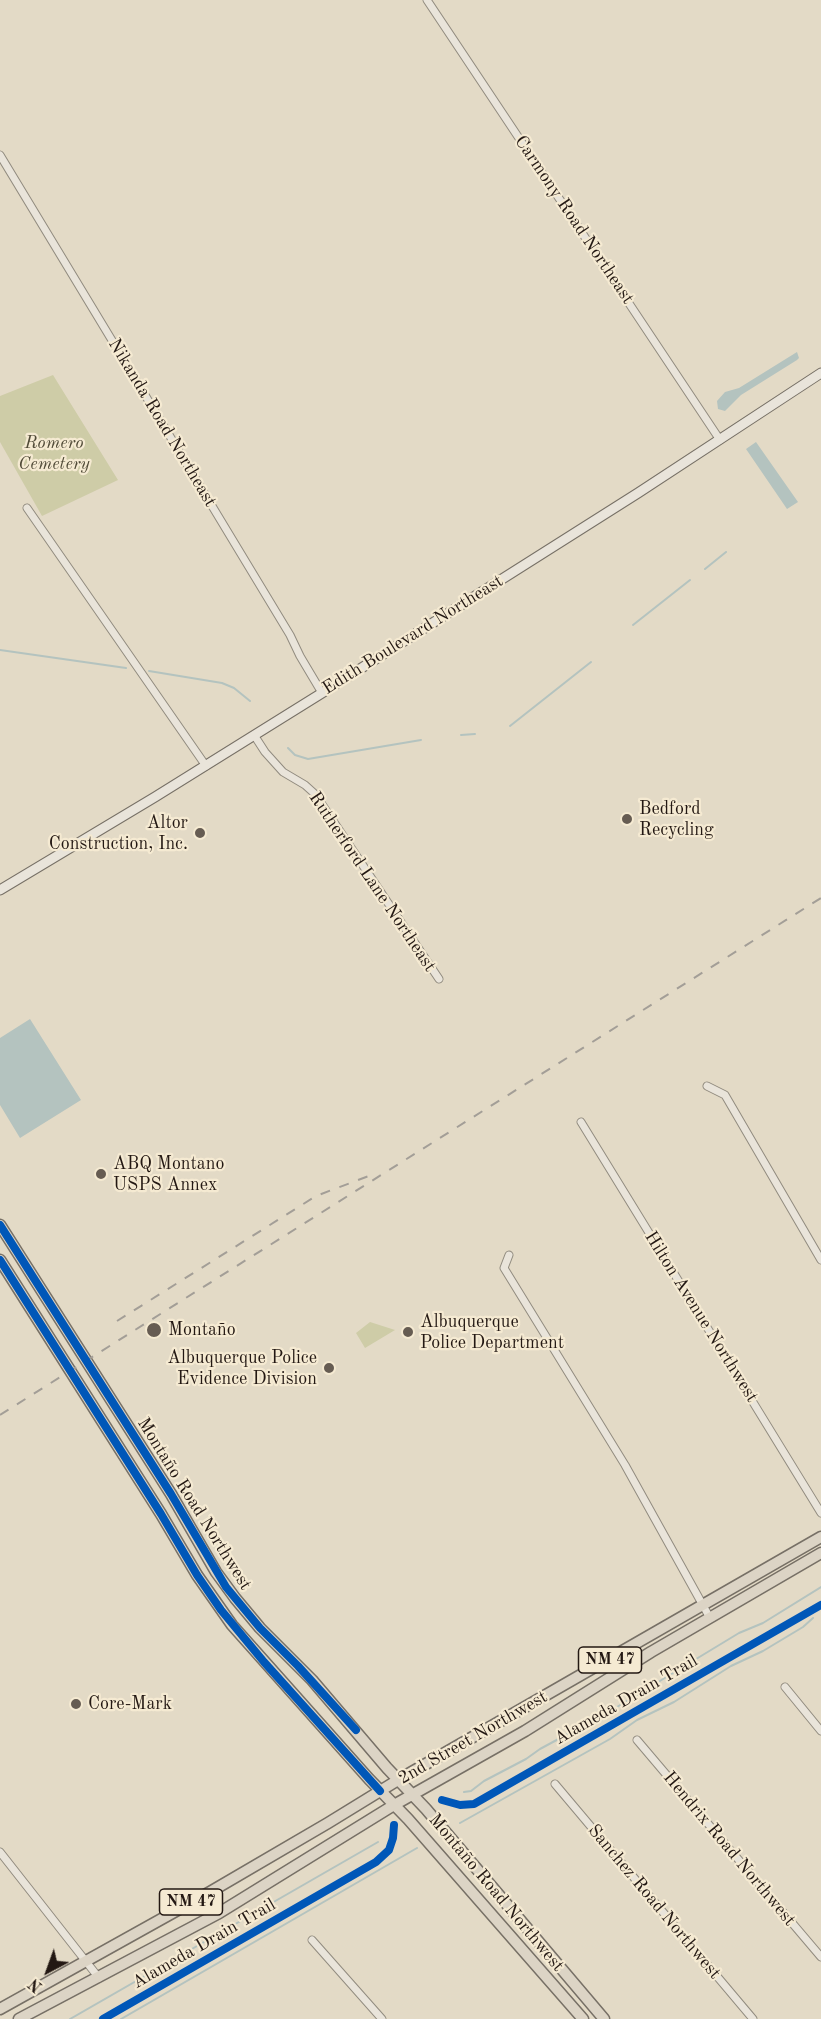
<!DOCTYPE html>
<html>
<head>
<meta charset="utf-8">
<style>
  body { margin:0 }
  #map { position:relative; width:821px; height:2019px; overflow:hidden; background:#e3dac6; font-family:"Old Standard TT",serif }
  canvas { display:block }
  .north { position:absolute; left:18px; top:1941px; width:60px; height:60px; -webkit-text-stroke:4px #f5ead2; paint-order:stroke; rotate:221deg; font-size:16px; font-weight:700; line-height:24px; text-align:center; color:#231813 }
  .north::after { content:''; display:block; margin:auto; width:21px; height:27px; background:#231813; clip-path:polygon(50% 0,100% 100%,50% 72%,0 100%) }
</style>
</head>
<body>
<div id="map">
<canvas width="821" height="2019"></canvas>
<div class="north">N</div>
</div>
<script>
const g = document.querySelector('canvas').getContext('2d');
g.lineJoin = 'round';
function fill(path, color) { g.fillStyle = color; g.fill(path, 'evenodd'); }
const toPath = rows => new Path2D(rows.map(r => 'M' + r).join(''));
function stroke(path, color, width, dash) { g.strokeStyle = color; g.lineWidth = width; g.lineCap = dash ? 'butt' : 'round'; g.setLineDash(dash || []); g.stroke(path); }
function label(font, color, halo, rows, align = 'center') {
  g.font = font + ' "Old Standard TT",serif'; g.lineWidth = 4.5; g.setLineDash([]); g.textBaseline = 'middle'; g.strokeStyle = halo; g.fillStyle = color; for (const [text, x, y, turn = 0] of rows) {
    g.save(); g.translate(x, y); g.rotate((+turn || 0) * Math.PI / 180); g.textAlign = isNaN(turn) ? turn : align; if (halo) g.strokeText(text, 0, 0); g.fillText(text, 0, 0); g.restore();
  }
}
fill(toPath([
  [53,375,118,480,42,516,0,442,0,396],
  [370,1322,395,1330,365,1348,356,1333]
]), '#cecca7');
fill(toPath([
  [797,352,799,358,797,360,741,395,725,411,718,409,717,401,725,392,739,388],
  [756,442,798,502,787,509,746,449],
  [30,1019,81,1100,20,1138,0,1105,0,1038]
]), '#b4c3bf');
stroke(toPath([
  [705,569,726,552],
  [633,625,690,580],
  [0,650,126,668],
  [149,671,222,683,234,688,250,701],
  [510,726,591,662],
  [461,735,475,734],
  [288,748,295,755,308,759,421,740],
  [464,1792,471,1791,484,1781,526,1759,540,1749,612,1710,739,1633,763,1623,821,1587],
  [460,1823,610,1739,637,1720,674,1702,731,1666,763,1651,803,1627,813,1618],
  [70,2019,378,1842],
  [121,2019,417,1848]
]), '#b4c3bf', 2);
const street = toPath([
  [427,0,720,440],
  [0,155,290,635,300,656,322,693],
  [27,508,206,766],
  [254,735,265,752,283,772,305,785,315,794,439,979],
  [707,1086,725,1095,821,1260],
  [581,1122,821,1513],
  [509,1255,504,1268,625,1465,710,1618],
  [785,1687,821,1731],
  [637,1740,821,1957],
  [555,1784,753,2019],
  [0,1852,99,1978],
  [312,1940,382,2019]
]);
const secondary = toPath([
  [0,890,155,797,322,693,638,493,821,373]
]);
const primary = toPath([
  [0,1225,171,1494,216,1572,235,1598,260,1628,312,1680,387,1768,426,1809,604,2019],
  [0,1260,161,1514,197,1575,232,1625,369,1779,408,1819,583,2019],
  [0,2009,210,1892,328,1823,398,1780,821,1537],
  [19,2019,219,1913,394,1805,525,1731,651,1652,821,1553]
]);
stroke(street, '#918b7f', 9);
stroke(secondary, '#777066', 11);
stroke(primary, '#777066', 13);
stroke(street, '#e9e4da', 7);
stroke(secondary, '#e9e4da', 9);
stroke(primary, '#dcd4c5', 10);
stroke(toPath([
  [117,1321,316,1196,374,1174],
  [0,1415,821,898]
]), '#a39e97', 2, [10, 10]);
stroke(toPath([
  [0,1225,171,1494,226,1587,260,1628,298,1666,356,1730],
  [0,1260,161,1514,197,1575,221,1610,264,1662,380,1791],
  [442,1800,460,1805,474,1804,821,1605],
  [103,2019,376,1862,389,1850,393,1838,394,1825]
]), '#0057b8', 8);
for (const [x, y, r, color] of [
  [627,819,6,"#665c52"],
  [200,833,6,"#665c52"],
  [101,1174,6,"#665c52"],
  [154,1330,8,"#665c52"],
  [408,1332,6,"#665c52"],
  [329,1368,6,"#665c52"],
  [76,1704,6,"#665c52"]
]) { const dot = new Path2D(); dot.arc(x, y, r, 0, 2 * Math.PI); g.fillStyle = color; g.fill(dot); stroke(dot, '#f5ead2', 2); }
for (const [x, y, w] of [
  [610,1660,63],
  [191,1902,63]
]) { const box = new Path2D(); box.roundRect(x - w / 2, y - 13, w, 26, 4.5); g.fillStyle = '#f5ead2'; g.fill(box); stroke(box, '#231813', 1.5); }
label('bold 16px', '#231813', null, [
  ["NM 47",610,1660],
  ["NM 47",191,1902]
]);
label('18px', '#231813', '#f5ead2', [
  ["Carmony Road Northeast",574,220,56],
  ["Nikanda Road Northeast",162,423,59],
  ["Edith Boulevard Northeast",413,635,-32],
  ["Rutherford Lane Northeast",372,882,56],
  ["Hilton Avenue Northwest",701,1317,58],
  ["Montaño Road Northwest",194,1504,58],
  ["Alameda Drain Trail",626,1700,-30],
  ["2nd Street Northwest",473,1738,-30],
  ["Hendrix Road Northwest",729,1849,50],
  ["Montaño Road Northwest",496,1893,50],
  ["Sanchez Road Northwest",654,1902,50],
  ["Alameda Drain Trail",204,1944,-30]
]);
label('italic 18px', '#514b38', '#f5ead2', [
  ["Romero",54,443],
  ["Cemetery",54,464]
]);
label('18px', '#231813', '#f5ead2', [
  ["Bedford",639,809],
  ["Recycling",639,830],
  ["Altor",188,823,"right"],
  ["Construction, Inc.",188,844,"right"],
  ["ABQ Montano",113,1164],
  ["USPS Annex",113,1185],
  ["Albuquerque",420,1322],
  ["Police Department",420,1343],
  ["Montaño",168,1330],
  ["Albuquerque Police",317,1358,"right"],
  ["Evidence Division",317,1379,"right"],
  ["Core-Mark",88,1704]
], 'left');
</script>
</body>
</html>
